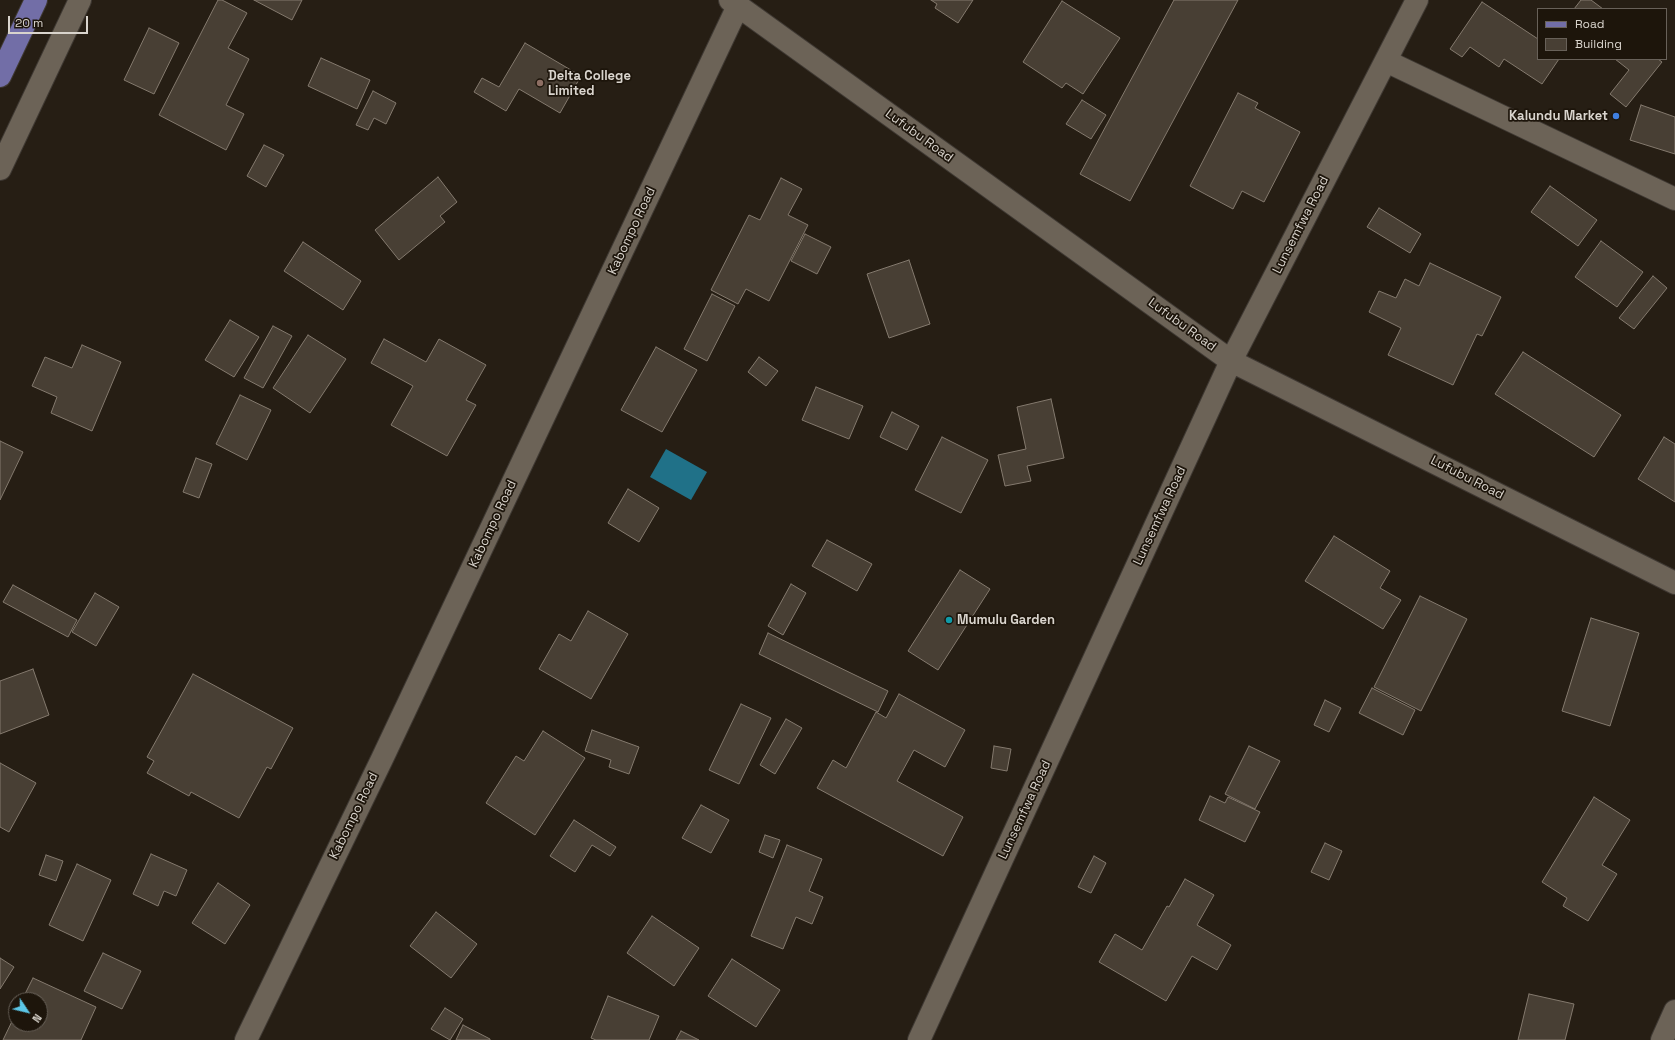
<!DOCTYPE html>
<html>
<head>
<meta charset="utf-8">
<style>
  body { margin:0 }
  #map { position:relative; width:1675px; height:1040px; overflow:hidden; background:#261e14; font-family:"Space Grotesk",sans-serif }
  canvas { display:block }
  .legend { position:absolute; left:1537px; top:8px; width:130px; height:52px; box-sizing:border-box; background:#1d150b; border:1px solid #686159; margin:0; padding:5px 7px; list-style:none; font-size:12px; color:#d9d4cd }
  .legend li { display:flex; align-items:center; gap:8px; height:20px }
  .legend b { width:20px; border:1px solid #686159 }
  .north { position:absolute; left:8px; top:992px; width:40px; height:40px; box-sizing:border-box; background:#1d150b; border:1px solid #686159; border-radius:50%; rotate:125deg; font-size:11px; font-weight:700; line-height:16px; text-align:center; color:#d9d4cd }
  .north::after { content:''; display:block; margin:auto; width:14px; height:18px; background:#5cc7e7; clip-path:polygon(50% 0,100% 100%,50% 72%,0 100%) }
  .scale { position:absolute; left:8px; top:16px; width:80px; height:18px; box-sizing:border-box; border:2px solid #d9d4cd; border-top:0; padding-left:5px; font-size:12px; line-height:14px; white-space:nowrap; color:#d9d4cd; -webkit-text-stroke:3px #1d150b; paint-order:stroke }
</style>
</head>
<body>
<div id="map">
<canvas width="1675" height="1040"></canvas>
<ul class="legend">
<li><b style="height:5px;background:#726ea7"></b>Road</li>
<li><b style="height:11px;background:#483f34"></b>Building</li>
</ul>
<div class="north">N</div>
<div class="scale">20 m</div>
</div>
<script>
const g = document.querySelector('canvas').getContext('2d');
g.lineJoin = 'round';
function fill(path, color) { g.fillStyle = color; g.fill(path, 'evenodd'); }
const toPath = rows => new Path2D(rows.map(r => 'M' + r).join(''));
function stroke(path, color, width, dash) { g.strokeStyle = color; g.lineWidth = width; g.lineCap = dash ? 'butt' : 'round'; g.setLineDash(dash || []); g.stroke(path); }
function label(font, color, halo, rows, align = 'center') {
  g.font = font + ' "Space Grotesk",sans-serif'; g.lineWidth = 3.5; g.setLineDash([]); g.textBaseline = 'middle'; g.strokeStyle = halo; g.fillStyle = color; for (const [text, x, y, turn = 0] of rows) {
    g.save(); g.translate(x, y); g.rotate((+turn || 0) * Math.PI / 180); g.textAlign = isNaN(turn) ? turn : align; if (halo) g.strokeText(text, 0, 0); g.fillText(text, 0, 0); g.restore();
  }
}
fill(toPath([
  [666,449,707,472,691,500,650,477]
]), '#207188');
const building = toPath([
  [218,0,222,0,247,13,228,48,249,59,226,105,244,114,226,150,159,115,218,0],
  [254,0,302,0,292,20,254,0],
  [931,0,973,0,958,23,935,8,937,4,931,0],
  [1174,0,1238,0,1130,201,1080,174,1174,0],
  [1581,0,1591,0,1603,9,1574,9,1581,0],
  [1062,1,1120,38,1083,94,1066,83,1062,88,1023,62,1062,1],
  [1482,2,1538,39,1538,59,1559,59,1542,84,1504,59,1499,67,1470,47,1462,57,1450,49,1482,2],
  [149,28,179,43,154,94,124,80,149,28],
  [525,43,581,76,560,113,519,89,506,111,474,92,482,78,499,87,525,43],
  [321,58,370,80,357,109,308,86,321,58],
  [1615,59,1658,59,1662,62,1626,107,1610,94,1629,70,1615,59],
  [373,91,396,103,386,124,374,118,368,130,356,125,373,91],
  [1238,93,1258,103,1255,108,1300,132,1264,202,1242,191,1233,209,1190,186,1238,93],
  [1082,100,1106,115,1091,139,1066,124,1082,100],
  [1641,105,1675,117,1675,154,1630,140,1641,105],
  [264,145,284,155,266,187,247,176,264,145],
  [438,177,457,202,440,216,445,222,399,260,375,230,438,177],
  [781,178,802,189,788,215,808,225,769,301,746,289,738,304,711,290,749,215,760,220,781,178],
  [1550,186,1597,220,1578,246,1531,212,1550,186],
  [1379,208,1421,234,1410,253,1367,227,1379,208],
  [805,234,831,247,817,274,791,261,805,234],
  [1601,241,1643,272,1617,307,1575,277,1601,241],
  [303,242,361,281,343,310,284,271,303,242],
  [909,260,930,324,889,338,867,274,909,260],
  [1430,263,1501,297,1482,336,1477,334,1453,385,1388,355,1401,328,1369,312,1379,291,1396,298,1405,279,1419,286,1430,263],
  [1653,276,1667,288,1634,329,1619,318,1653,276],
  [712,294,735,306,707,361,684,349,712,294],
  [230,320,259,337,234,377,205,360,230,320],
  [273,326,292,336,263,388,244,378,273,326],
  [308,335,346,359,310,413,273,388,308,335],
  [384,339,426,362,439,339,486,365,466,400,476,405,447,456,391,425,413,386,371,363,384,339],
  [82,345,121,362,92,431,51,413,57,397,32,386,45,357,72,368,82,345],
  [656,347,697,370,662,432,621,410,656,347],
  [1523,352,1621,415,1594,457,1495,394,1523,352],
  [759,357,778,371,766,386,748,372,759,357],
  [816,387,863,406,849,439,802,420,816,387],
  [240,395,271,410,247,460,216,444,240,395],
  [1051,399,1064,458,1027,466,1031,481,1005,486,998,455,1026,449,1017,407,1051,399],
  [892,412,919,426,907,450,880,437,892,412],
  [942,437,988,460,961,513,915,490,942,437],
  [1664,437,1675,444,1675,502,1638,479,1664,437],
  [0,441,23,452,0,500,0,441],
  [196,458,212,464,199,498,183,492,196,458],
  [628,489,659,508,639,542,608,523,628,489],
  [1334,536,1390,571,1380,588,1401,600,1383,629,1305,581,1334,536],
  [827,540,872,564,857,591,812,566,827,540],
  [960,570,990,589,938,670,908,651,960,570],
  [791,584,806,593,783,635,768,626,791,584],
  [13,585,77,620,68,637,3,602,13,585],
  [95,593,119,607,96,646,72,632,95,593],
  [1420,596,1467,619,1421,711,1374,687,1420,596],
  [588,611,628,634,591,699,539,669,559,634,571,641,588,611],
  [1591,618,1639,633,1610,726,1562,711,1591,618],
  [768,633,888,691,878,712,759,654,768,633],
  [33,669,49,715,0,734,0,681,33,669],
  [193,674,293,728,271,769,267,767,239,818,191,792,189,796,147,773,154,761,147,757,193,674],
  [1372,688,1415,710,1403,735,1359,713,1372,688],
  [899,694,965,730,945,767,914,750,897,781,963,817,943,856,817,788,833,760,846,768,876,712,886,718,899,694],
  [1325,700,1341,708,1329,732,1314,725,1325,700],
  [741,704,771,718,739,784,709,770,741,704],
  [786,719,802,728,775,774,760,765,786,719],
  [592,730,639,747,629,774,609,767,611,760,585,751,592,730],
  [543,731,585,758,535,835,486,803,516,756,524,761,543,731],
  [994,746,1011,749,1007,771,991,768,994,746],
  [1249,746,1280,761,1255,809,1225,794,1249,746],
  [0,763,36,783,9,832,0,827,0,763],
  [1210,796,1225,803,1228,797,1260,812,1245,842,1199,820,1210,796],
  [1594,797,1630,820,1602,865,1617,874,1588,921,1563,906,1567,898,1542,882,1594,797],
  [701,805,729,820,711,853,682,838,701,805],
  [574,820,616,847,610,856,592,845,575,872,550,856,574,820],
  [765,835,780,840,773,858,759,852,765,835],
  [1325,843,1342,851,1329,880,1311,872,1325,843],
  [787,845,822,859,809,891,823,897,812,924,796,917,783,949,751,936,787,845],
  [151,854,187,870,176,896,164,891,158,906,133,894,151,854],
  [46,855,63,861,56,881,39,875,46,855],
  [1094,856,1106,863,1091,893,1078,887,1094,856],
  [77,864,111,880,83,941,49,925,77,864],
  [1185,879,1214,895,1197,925,1231,945,1217,970,1192,956,1166,1001,1099,962,1115,934,1142,950,1167,906,1169,907,1185,879],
  [218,883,250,905,225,944,192,923,218,883],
  [436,912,477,944,451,978,410,946,436,912],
  [652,916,699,948,674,986,627,953,652,916],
  [103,953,141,971,122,1009,84,991,103,953],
  [0,958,14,967,0,989,0,958],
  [732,959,780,990,756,1027,708,996,732,959],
  [33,978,96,1007,81,1040,3,1040,16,1013,16,1024,40,1024,40,1000,22,1000,33,978],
  [1529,994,1574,1004,1565,1040,1518,1040,1529,994],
  [608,996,659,1016,649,1040,596,1040,591,1038,608,996],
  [445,1008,463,1019,450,1040,431,1029,445,1008],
  [463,1025,490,1039,490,1040,456,1040,463,1025],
  [681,1031,699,1040,676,1040,681,1031]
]);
fill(building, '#483f34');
stroke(building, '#847a6e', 1);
const minor = toPath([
  [730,0,1231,361,1675,583],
  [1386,61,1675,199],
  [0,169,80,0],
  [246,1040,382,759,738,6],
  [919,1040,1231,361,1417,0],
  [1662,1040,1675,1011]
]);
const major = toPath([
  [0,76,36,0]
]);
stroke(minor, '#3f3933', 24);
stroke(major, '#3f3933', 24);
stroke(minor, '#6c6357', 22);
stroke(major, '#726ea7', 22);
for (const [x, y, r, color] of [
  [540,83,4,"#8d6e63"],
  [1616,116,4,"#3f7fe0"],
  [949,620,4,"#0f9aa8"]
]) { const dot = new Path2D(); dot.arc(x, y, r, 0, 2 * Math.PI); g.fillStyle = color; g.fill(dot); stroke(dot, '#1d150b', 1.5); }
label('bold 13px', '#d9d4cd', '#1d150b', [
  ["Delta College",548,76],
  ["Limited",548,91],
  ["Kalundu Market",1608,116,"right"],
  ["Mumulu Garden",957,620]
], 'left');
label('13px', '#d9d4cd', '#1d150b', [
  ["Lufubu Road",919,136,36],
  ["Lunsemfwa Road",1301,225,-63],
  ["Kabompo Road",632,231,-65],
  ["Lufubu Road",1182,325,36],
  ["Lufubu Road",1467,478,27],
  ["Lunsemfwa Road",1160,516,-65],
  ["Kabompo Road",493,524,-65],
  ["Lunsemfwa Road",1025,810,-65],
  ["Kabompo Road",354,816,-64]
]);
</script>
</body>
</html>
